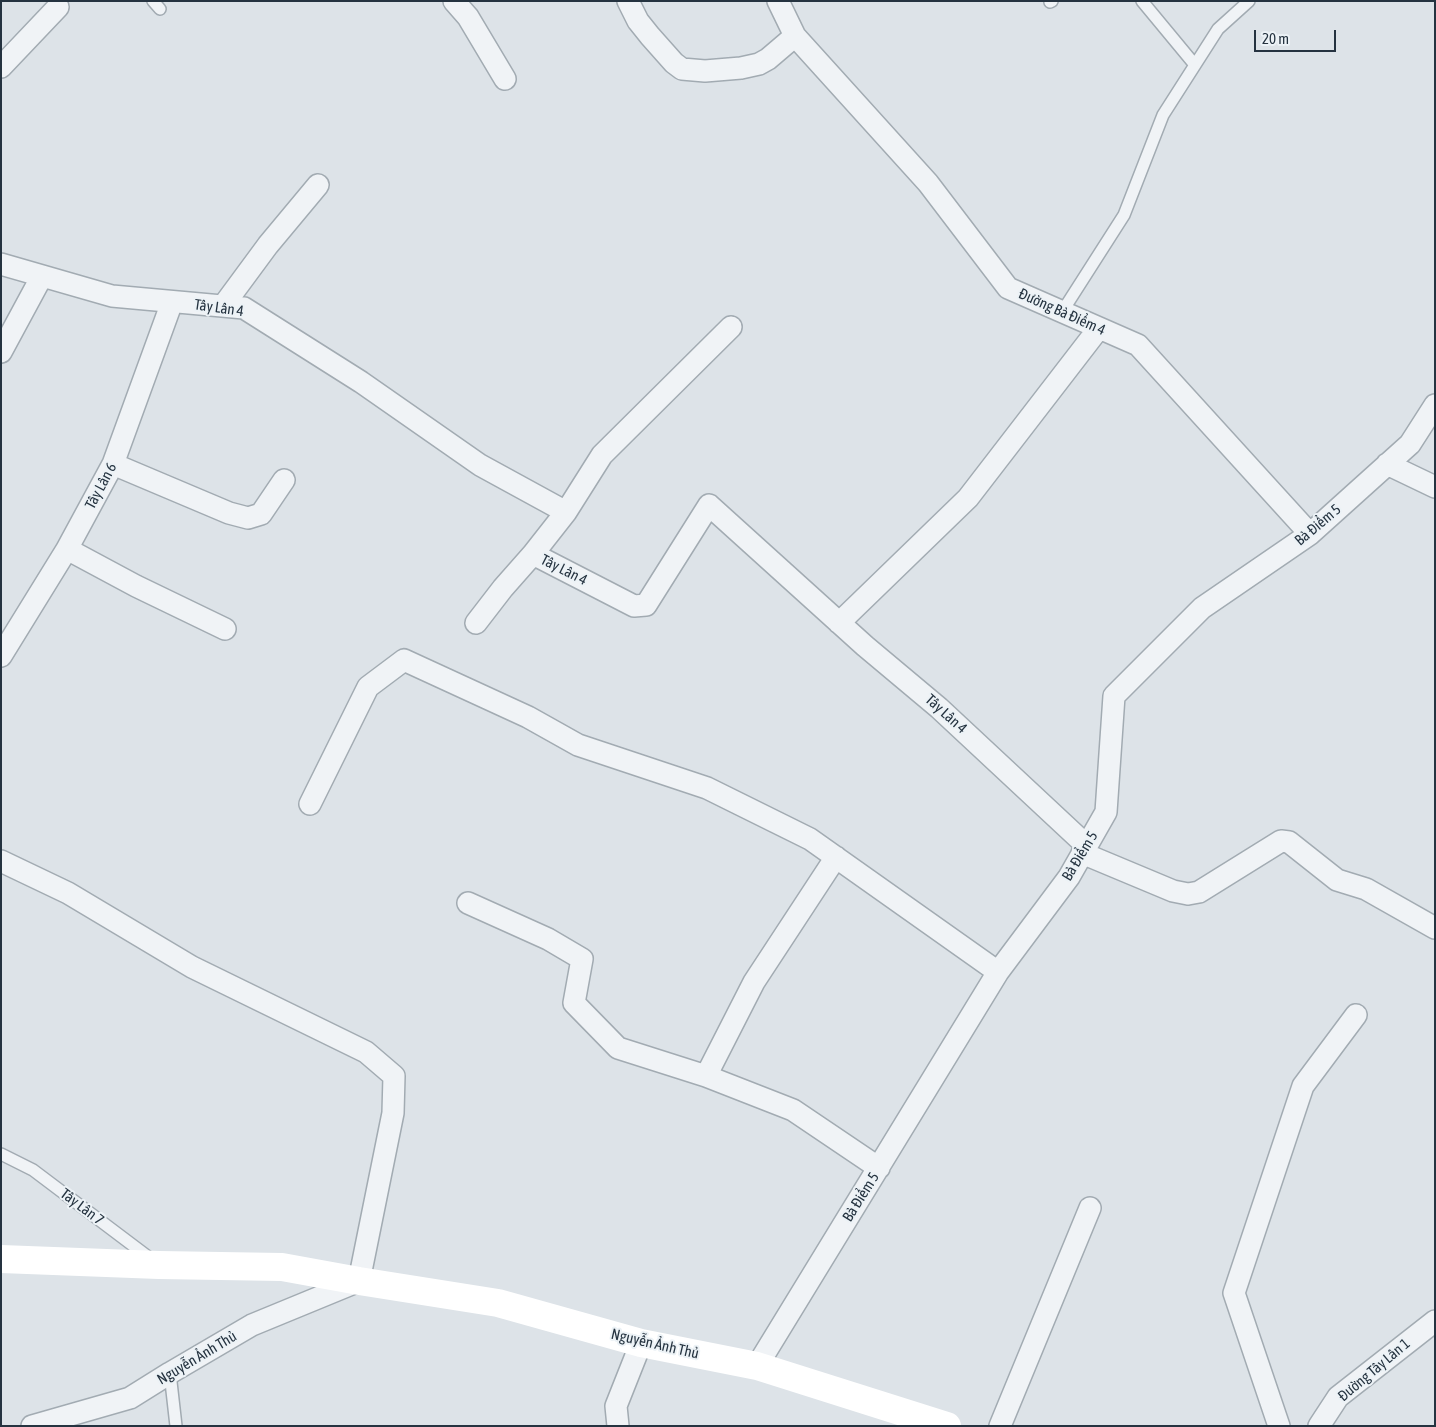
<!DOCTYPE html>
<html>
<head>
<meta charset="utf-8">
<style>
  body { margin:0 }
  #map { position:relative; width:1436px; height:1427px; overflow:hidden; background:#dde3e8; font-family:"Asap Condensed",sans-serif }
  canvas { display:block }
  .frame { position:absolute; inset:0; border:2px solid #253340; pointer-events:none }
  .scale { position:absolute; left:1254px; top:30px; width:82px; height:22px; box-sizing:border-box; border:2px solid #253340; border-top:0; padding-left:6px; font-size:15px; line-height:18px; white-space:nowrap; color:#253340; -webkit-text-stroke:4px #ecf2f6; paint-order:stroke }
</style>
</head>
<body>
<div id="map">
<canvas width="1436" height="1427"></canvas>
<div class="frame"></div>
<div class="scale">20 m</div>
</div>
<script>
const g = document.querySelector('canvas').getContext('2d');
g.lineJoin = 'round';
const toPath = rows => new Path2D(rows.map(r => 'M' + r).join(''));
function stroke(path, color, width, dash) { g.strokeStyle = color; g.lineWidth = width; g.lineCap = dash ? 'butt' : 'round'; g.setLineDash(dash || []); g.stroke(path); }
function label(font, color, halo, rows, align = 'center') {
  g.font = font + ' "Asap Condensed",sans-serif'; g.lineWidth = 4; g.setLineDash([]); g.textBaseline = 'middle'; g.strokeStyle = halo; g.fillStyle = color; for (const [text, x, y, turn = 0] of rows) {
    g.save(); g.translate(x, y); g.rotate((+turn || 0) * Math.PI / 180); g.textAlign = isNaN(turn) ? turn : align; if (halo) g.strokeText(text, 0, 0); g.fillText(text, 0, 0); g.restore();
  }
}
const service = toPath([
  [153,1,160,9],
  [1142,1,1195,65],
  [1050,2,1052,1],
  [1062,312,1124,215,1163,115,1218,29,1249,1],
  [1,1154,33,1170,151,1259],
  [170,1373,176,1426]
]);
const minor = toPath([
  [454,1,468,17,505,79],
  [628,1,638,21,650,36,674,63,682,69,705,71,741,68,759,64,768,59,795,36],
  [778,1,795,36,928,183,1008,288,1138,345,1310,534],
  [1,67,58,7],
  [1,264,112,296,244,308,361,382,480,465,566,512],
  [223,306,268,245,318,185],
  [731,327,602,455,566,512,533,554,634,606,646,605,709,505,865,646,939,708,1087,846],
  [1,352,42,276],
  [113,464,229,513,248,518,261,514,284,480],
  [1387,464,1435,487],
  [67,549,136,586,225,629],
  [476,623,503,588,533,554],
  [839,623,968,498,1099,328],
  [1,656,67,549,113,464,172,302],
  [310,804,368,687,404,660,528,717,578,745,707,788,810,839,998,972],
  [1082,853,1173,891,1188,894,1199,892,1281,841,1289,842,1337,880,1366,889,1435,928],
  [1,861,68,893,192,967,366,1052,394,1076,393,1113,359,1281,252,1325,170,1373,130,1398,32,1426],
  [468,903,548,939,582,959,574,1003,618,1048,706,1076,793,1110,879,1168],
  [706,1076,754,982,836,857],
  [757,1366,998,972,1069,877,1106,812,1114,696,1202,608,1310,534,1410,444,1435,405],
  [618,1426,616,1406,641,1343],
  [1000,1426,1090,1208],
  [1279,1426,1234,1293,1303,1086,1356,1015],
  [1319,1426,1338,1397,1435,1321]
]);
stroke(service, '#a2abb2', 14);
stroke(minor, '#a2abb2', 24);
stroke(service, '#f0f3f6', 11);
stroke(minor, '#f0f3f6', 21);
stroke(toPath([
  [1,1259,159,1265,282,1267,359,1281,498,1303,641,1343,757,1366,947,1426]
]), '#fff', 28);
label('15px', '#253340', '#ecf2f6', [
  ["Tây Lân 4",219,308,8],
  ["Đường Bà Điểm 4",1062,312,24],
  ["Tây Lân 6",101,486,-62],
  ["Bà Điểm 5",1318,525,-40],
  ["Tây Lân 4",564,570,27],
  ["Tây Lân 4",946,714,42],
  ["Bà Điểm 5",1080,856,-59],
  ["Bà Điểm 5",861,1197,-58],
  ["Tây Lân 7",82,1207,37],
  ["Nguyễn Ảnh Thủ",655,1344,13],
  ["Nguyễn Ảnh Thủ",197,1358,-31],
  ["Đường Tây Lân 1",1374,1370,-40]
]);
</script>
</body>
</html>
